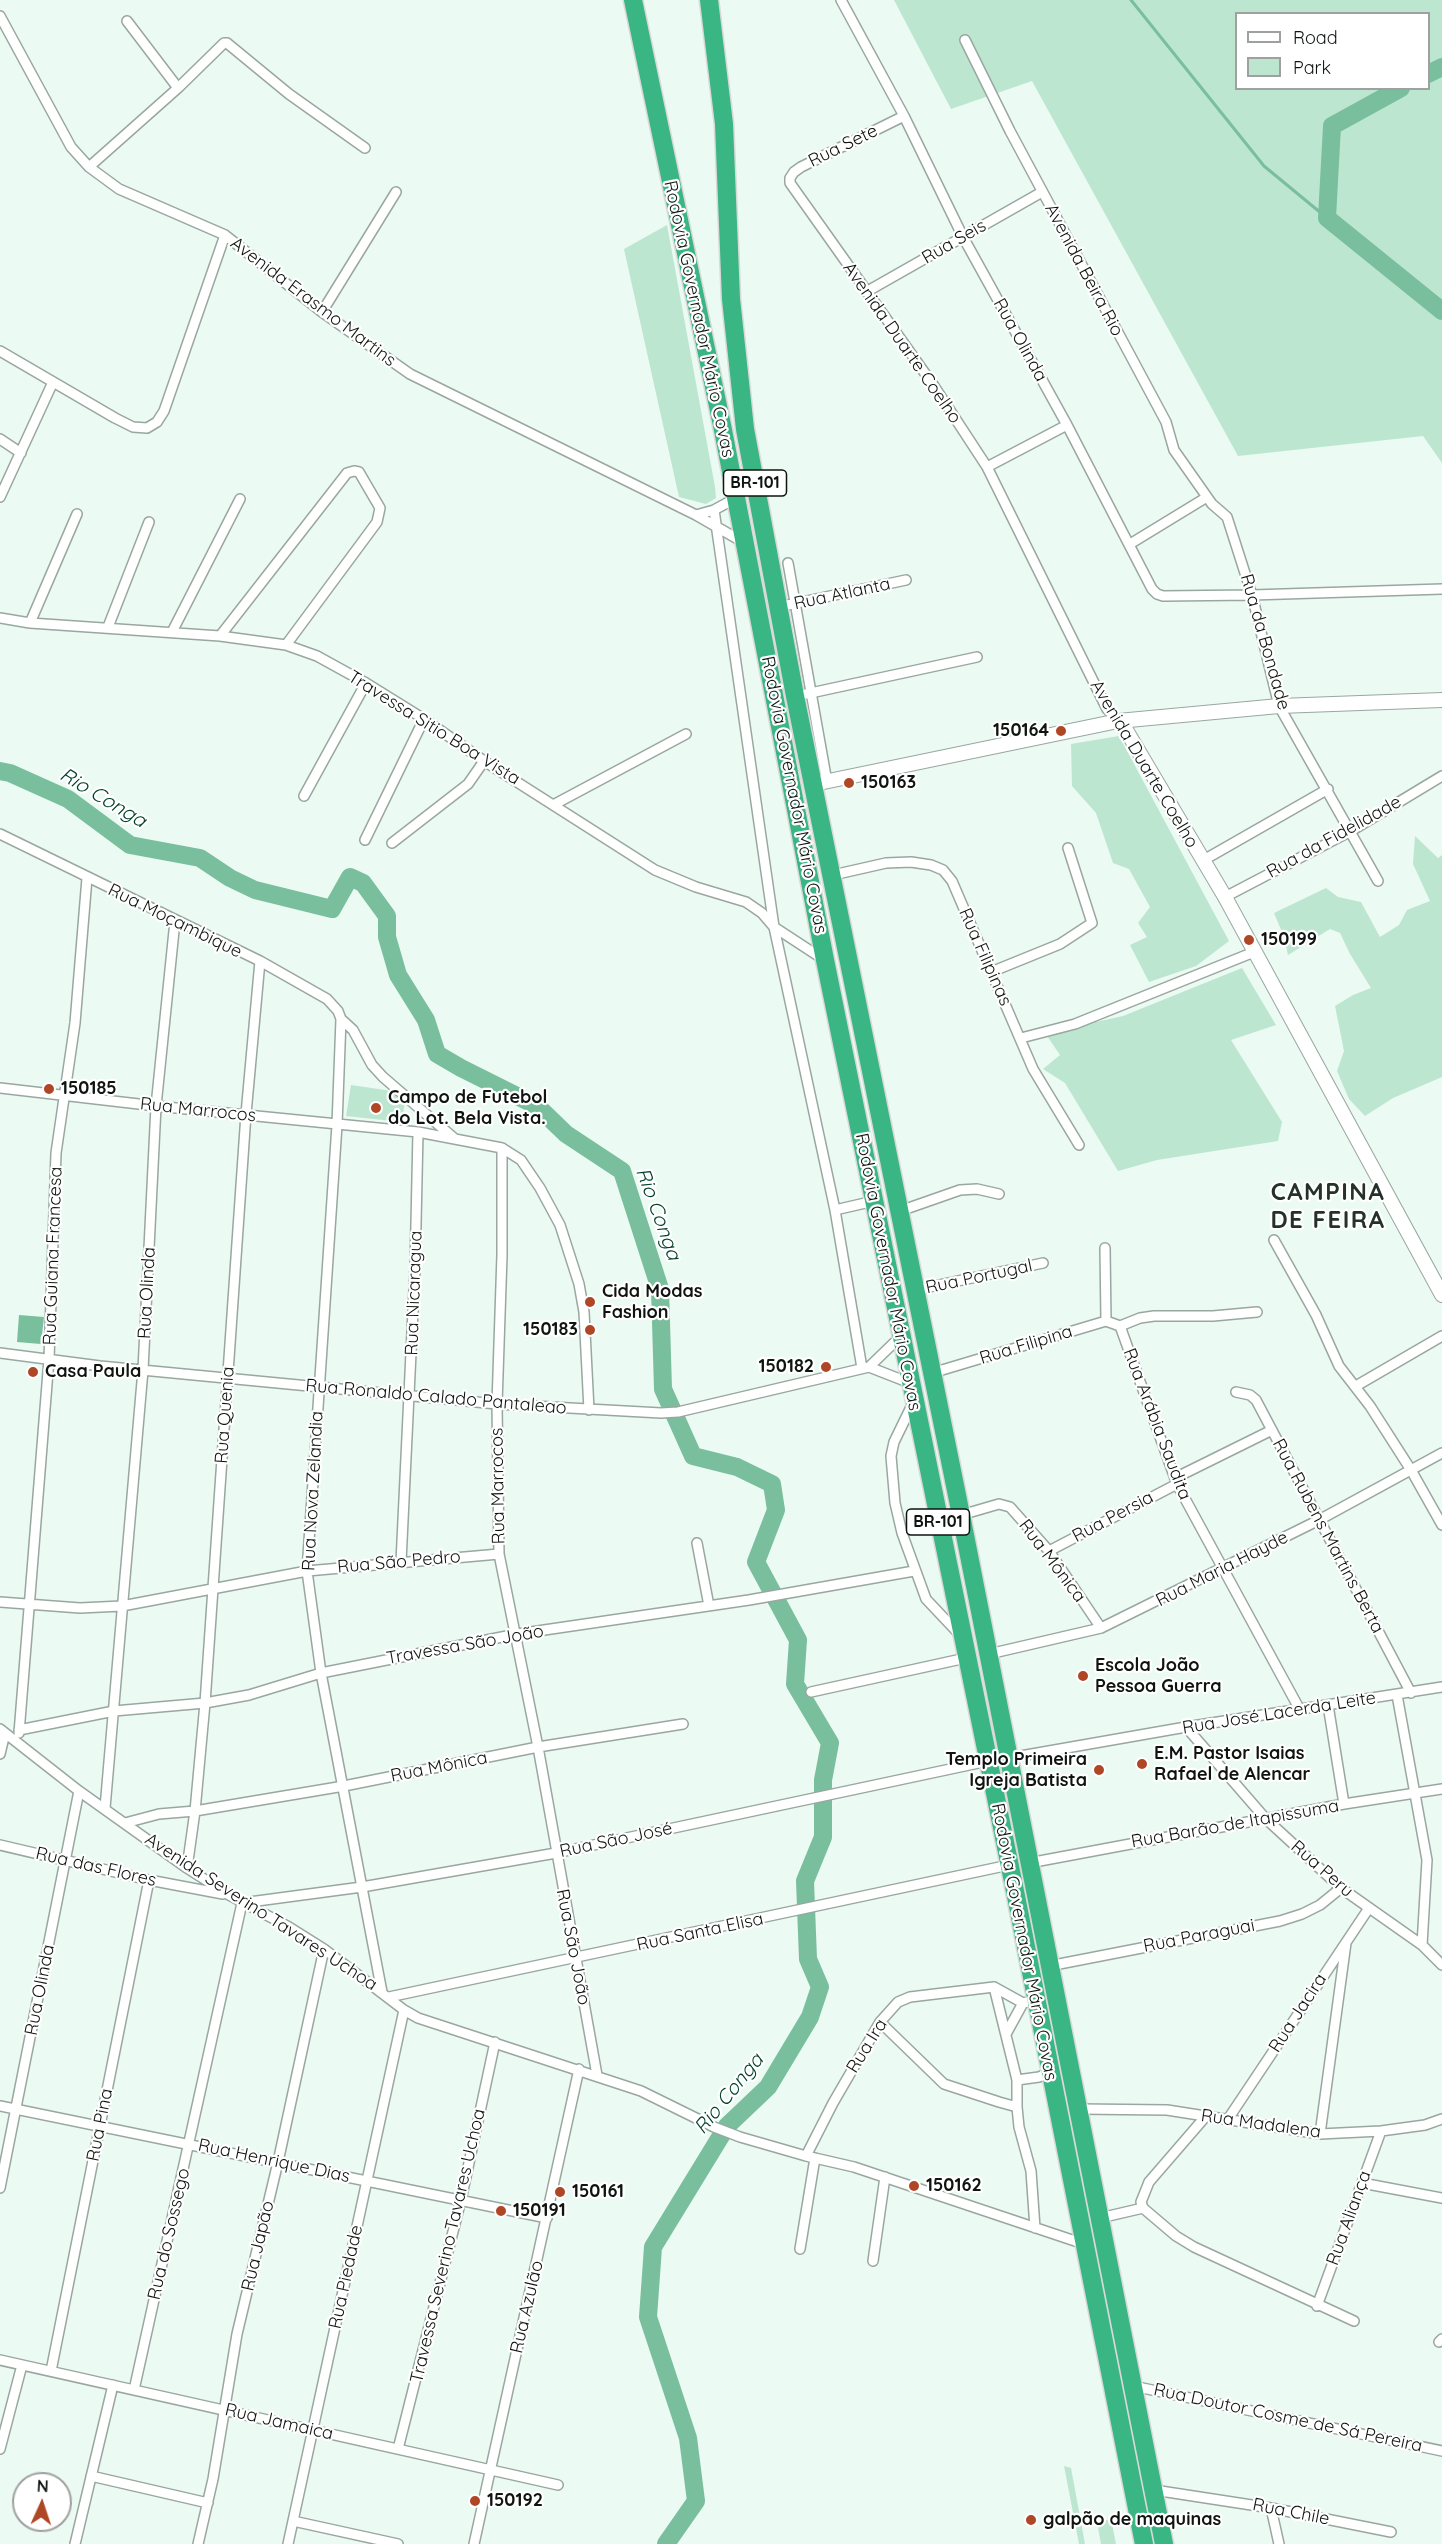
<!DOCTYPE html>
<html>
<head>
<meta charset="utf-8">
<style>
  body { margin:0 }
  #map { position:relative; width:1442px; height:2544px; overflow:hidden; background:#ebfaf2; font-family:Quicksand,sans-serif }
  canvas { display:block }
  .legend { position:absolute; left:1235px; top:12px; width:195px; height:78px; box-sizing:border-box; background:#fff; border:2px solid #9fa1a0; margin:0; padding:8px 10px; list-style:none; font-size:18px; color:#0f1411 }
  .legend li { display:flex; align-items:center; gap:12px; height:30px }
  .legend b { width:30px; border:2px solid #9fa1a0 }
  .north { position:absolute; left:12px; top:2472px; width:60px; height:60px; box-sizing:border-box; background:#fff; border:2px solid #9fa1a0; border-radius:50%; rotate:3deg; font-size:16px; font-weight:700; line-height:24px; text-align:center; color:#0f1411 }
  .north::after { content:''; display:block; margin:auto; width:21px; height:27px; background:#af4726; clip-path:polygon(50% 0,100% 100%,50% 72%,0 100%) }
</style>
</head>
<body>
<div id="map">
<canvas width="1442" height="2544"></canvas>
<ul class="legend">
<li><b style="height:8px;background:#fff"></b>Road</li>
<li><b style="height:16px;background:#bde6d1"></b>Park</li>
</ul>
<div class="north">N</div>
</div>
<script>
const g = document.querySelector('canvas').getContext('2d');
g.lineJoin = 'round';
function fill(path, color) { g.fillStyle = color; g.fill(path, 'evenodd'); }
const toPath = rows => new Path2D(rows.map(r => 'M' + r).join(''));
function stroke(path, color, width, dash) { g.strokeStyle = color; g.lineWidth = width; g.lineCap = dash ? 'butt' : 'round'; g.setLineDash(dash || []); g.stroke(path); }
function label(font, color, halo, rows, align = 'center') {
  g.font = font + ' Quicksand,sans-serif'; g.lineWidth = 4.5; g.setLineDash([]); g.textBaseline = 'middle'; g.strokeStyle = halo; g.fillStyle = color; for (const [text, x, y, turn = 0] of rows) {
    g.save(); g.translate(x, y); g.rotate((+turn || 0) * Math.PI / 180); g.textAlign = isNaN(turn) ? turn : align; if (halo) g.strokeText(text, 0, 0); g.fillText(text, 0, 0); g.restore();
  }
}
fill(toPath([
  [894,0,1442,0,1442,463,1423,436,1238,456,1032,81,951,109],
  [1236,14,1428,14,1428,88,1236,88],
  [667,225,715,487,716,498,706,504,679,497,624,249],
  [1119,736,1229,941,1196,966,1149,982,1130,945,1147,937,1138,923,1150,907,1129,869,1113,863,1096,813,1072,786,1071,744],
  [1415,836,1438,858,1442,855,1442,1077,1393,1098,1365,1116,1349,1099,1337,1071,1344,1051,1335,1006,1353,995,1371,988,1350,954,1340,933,1330,929,1288,955,1284,937,1274,913,1326,888,1338,897,1361,902,1380,937,1399,925,1407,910,1430,901,1413,864],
  [1242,968,1276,1025,1231,1040,1282,1122,1278,1141,1157,1160,1118,1171,1065,1083,1043,1069,1060,1055,1045,1033,1123,1016],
  [351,1085,399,1092,406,1099,401,1122,346,1116],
  [1064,2466,1071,2468,1085,2544,1079,2544],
  [1111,2519,1116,2544,1101,2544,1097,2522]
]), '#bde6d1');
fill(toPath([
  [19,1315,44,1317,41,1344,17,1342]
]), '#79be9d');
stroke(toPath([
  [1131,0,1264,166,1327,218]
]), '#79be9d', 3);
stroke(toPath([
  [1428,74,1442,67],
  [1401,88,1332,126,1327,218,1442,311],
  [0,771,10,773,68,799,130,845,200,858,230,878,255,890,332,909,350,877,363,883,387,916,387,937,398,975,426,1020,437,1054,461,1068,537,1106,566,1134,622,1171,660,1289,663,1389,693,1456,737,1467,772,1484,776,1510,756,1562,798,1640,795,1684,830,1743,823,1780,823,1837,805,1881,808,1959,820,1987,810,2017,768,2087,727,2126,653,2247,648,2317,688,2438,696,2501,666,2544]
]), '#79be9d', 18);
const street = toPath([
  [841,0,904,116,963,237,1067,425,1152,589,1157,594,1163,596,1252,595,1442,589],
  [0,16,71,147,89,167,119,189,225,235,322,312,410,374,696,515,714,510,736,498],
  [127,21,178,88],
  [965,40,1010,131,1166,422,1174,450,1212,504,1227,517,1252,595,1279,706,1378,881],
  [904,116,801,167,794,172,790,178,790,183,934,386,987,467,1107,709,1118,721],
  [89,167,178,88,224,43,227,43,289,94,365,148],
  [866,292,1042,192],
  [322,312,396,192],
  [0,351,115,418,133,427,147,428,157,422,164,411,225,235],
  [0,439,21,453],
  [987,467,1067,425],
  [0,497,53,382],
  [714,510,774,927,835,1210,862,1368],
  [696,515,743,542],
  [1130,544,1207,497],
  [788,563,827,782],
  [778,607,906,580],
  [0,618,30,623,220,636,286,645,317,656,366,683,424,719,484,761,655,870,696,887,746,902,762,913,774,927,823,959],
  [30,623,77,514],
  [108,627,149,522],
  [172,632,240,499],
  [220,636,347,473,354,471,359,472,380,508,377,522,286,645],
  [806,694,977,657],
  [304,796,366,683],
  [555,804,686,734],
  [0,834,260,961,327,999,338,1011,341,1019,353,1030,372,1065,383,1077,455,1139],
  [365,840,424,719],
  [392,843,468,784,484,761],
  [1202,861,1328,789],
  [833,875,886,863,911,862,931,865,943,870,952,881,1033,1069,1079,1145],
  [1225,897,1351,831,1442,776],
  [991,972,1060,944,1092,923,1068,848],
  [341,1019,337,1125,307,1571,321,1673,382,1992],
  [1021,1038,1075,1024,1254,952],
  [0,1088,156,1106,418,1132,502,1148,502,1255,497,1404,499,1554,538,1747,597,2075],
  [502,1148,521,1160,540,1188,560,1225,579,1284,584,1312,589,1410],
  [835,1210,874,1201],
  [900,1211,960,1190,977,1189,999,1194],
  [1274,1240,1316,1315,1339,1366,1370,1406,1411,1470,1442,1525],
  [1105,1248,1106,1321],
  [915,1290,1043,1263],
  [1120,1326,1177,1484,1300,1710],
  [1120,1326,1140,1318,1154,1316,1213,1316,1257,1312],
  [0,1353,100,1366,497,1404,661,1413,678,1412,869,1367],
  [869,1367,901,1336],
  [869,1367,910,1383],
  [932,1373,1106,1321,1120,1326],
  [1356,1386,1442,1336],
  [1236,1392,1250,1395,1256,1400,1411,1693],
  [913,1403,894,1442,891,1456,895,1503,902,1533,926,1599,960,1635],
  [1175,1478,1272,1430],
  [961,1515,999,1504,1010,1507,1049,1551,1101,1628],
  [697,1543,709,1606],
  [1049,1551,1177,1484],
  [401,1562,415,1269,418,1132],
  [0,1602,80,1608,122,1606,307,1571,499,1554],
  [989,1654,1101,1628,1319,1520,1442,1453],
  [811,1692,966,1658],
  [1397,1695,1427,1860,1422,1945],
  [1328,1705,1344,1804],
  [1186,1727,1265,1818,1341,1888,1422,1945,1442,1965],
  [0,1729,79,1791,187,1868,229,1895,289,1927,324,1949,404,2010,418,2018,641,2091,714,2127,740,2137,806,2156,854,2167,1084,2244],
  [19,1730,114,1711,205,1703,249,1695,321,1673,517,1634,749,1600,914,1571],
  [19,1733,49,1359,56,1153,75,1023,87,878],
  [0,1754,5,1733],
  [1009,1758,1186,1727,1442,1687],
  [105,1808,143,1370,156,1106,175,921],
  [125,1823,159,1814,195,1811,344,1786,538,1747,683,1724],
  [0,1845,149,1880,223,1894],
  [1029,1863,1344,1804,1442,1789],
  [187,1868,195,1811,205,1703,246,1114,260,961],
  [1049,1966,1280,1921,1302,1914,1320,1905,1341,1888],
  [994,1987,1017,2080],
  [389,1997,1009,1865],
  [880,2022,944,2084,999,2102,1017,2107,1017,2080,1039,2077,1054,2070],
  [1006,2034,1023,2003],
  [0,2106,547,2218],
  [1017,2107,1019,2127,1031,2171,1035,2228],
  [1080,2109,1167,2110,1320,2134,1381,2131,1425,2125,1442,2119],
  [1228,2119,1369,1908],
  [1320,2134,1346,1943],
  [806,2156,833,2103,880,2022,898,2002,910,1997,994,1987,1023,2003,1036,2000],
  [1362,2183,1442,2198],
  [0,2188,79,1791],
  [1143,2208,1141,2202,1149,2182,1206,2116],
  [1100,2218,1143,2208,1176,2236,1194,2247,1354,2321],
  [800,2249,815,2158],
  [873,2261,885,2177],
  [1317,2306,1381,2131],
  [1439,2342,1442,2339],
  [0,2360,558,2485],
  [51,2371,149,1880],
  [1133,2386,1442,2451],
  [134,2390,242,1903,362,1887,556,1853,988,1761],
  [0,2449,22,2365],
  [398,2449,461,2200,495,2042],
  [91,2476,208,2503],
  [1154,2490,1271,2508,1391,2532],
  [1271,2508,1279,2544],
  [293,2521,398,2544],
  [75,2544,113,2385],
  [198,2544,213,2479,237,2334,278,2162,324,1949],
  [288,2544,404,2010],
  [474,2544,579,2069]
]);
const secondary = toPath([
  [1118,721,1126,730,1225,897,1442,1295],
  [814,784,1118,721,1279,706,1442,700]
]);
const highway = toPath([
  [633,0,723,430,825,960,1016,1896,1144,2544],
  [709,0,724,124,731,299,745,429,795,696,961,1515,1164,2544]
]);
stroke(street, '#99a7a0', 12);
stroke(secondary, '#99a7a0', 16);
stroke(highway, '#d9d9d9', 21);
stroke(street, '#fff', 9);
stroke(secondary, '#fff', 14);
stroke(highway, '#3ab584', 18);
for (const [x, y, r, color] of [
  [1061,731,6,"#af4726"],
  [849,783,6,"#af4726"],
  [1249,940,6,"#af4726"],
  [49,1089,6,"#af4726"],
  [376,1108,6,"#af4726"],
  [590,1302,6,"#af4726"],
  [590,1330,6,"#af4726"],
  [826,1367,6,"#af4726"],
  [33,1372,6,"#af4726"],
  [1083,1676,6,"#af4726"],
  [1142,1764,6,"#af4726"],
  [1099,1770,6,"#af4726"],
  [914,2186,6,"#af4726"],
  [560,2192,6,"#af4726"],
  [501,2211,6,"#af4726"],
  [475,2501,6,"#af4726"],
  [1031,2520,6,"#af4726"]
]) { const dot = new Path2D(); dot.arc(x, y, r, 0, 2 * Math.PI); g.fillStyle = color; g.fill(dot); stroke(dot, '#fff', 2); }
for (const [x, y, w] of [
  [755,483,63],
  [938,1522,63]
]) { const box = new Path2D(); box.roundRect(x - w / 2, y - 13, w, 26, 4.5); g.fillStyle = '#fff'; g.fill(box); stroke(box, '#0f1411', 1.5); }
label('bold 16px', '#0f1411', null, [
  ["BR-101",755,483],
  ["BR-101",938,1522]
]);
label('18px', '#0f1411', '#fff', [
  ["Rua Sete",843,146,-26],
  ["Rua Seis",954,242,-30],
  ["Avenida Beira Rio",1084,270,62],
  ["Avenida Erasmo Martins",313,302,37],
  ["Rodovia Governador Mário Covas",699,319,78],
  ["Rua Olinda",1020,340,61],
  ["Avenida Duarte Coelho",902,343,55],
  ["Rua Atlanta",842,594,-12],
  ["Rua da Bondade",1265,642,74],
  ["Travessa Sitio Boa Vista",434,728,32],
  ["Avenida Duarte Coelho",1144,764,59],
  ["Rodovia Governador Mário Covas",794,795,79],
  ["Rua da Fidelidade",1334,837,-29],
  ["Rua Moçambique",175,921,26],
  ["Rua Filipinas",985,957,66],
  ["Rua Marrocos",198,1110,6],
  ["Rua Guiana Francesa",53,1256,-88],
  ["Rodovia Governador Mário Covas",888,1272,79],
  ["Rua Portugal",979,1277,-12],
  ["Rua Olinda",147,1293,-87],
  ["Rua Nicaragua",414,1293,-88],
  ["Rua Filipina",1026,1345,-17],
  ["Rua Ronaldo Calado Pantaleao",436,1397,5],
  ["Rua Quenia",225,1415,-86],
  ["Rua Arábia Saudita",1157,1424,69],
  ["Rua Marrocos",498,1486,-91],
  ["Rua Nova Zelandia",313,1491,-87],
  ["Rua Persia",1113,1517,-28],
  ["Rua Rubens Martins Berta",1328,1536,62],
  ["Rua Mônica",1052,1561,53],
  ["Rua São Pedro",399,1562,-5],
  ["Rua Maria Hayde",1222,1569,-27],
  ["Travessa São João",465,1645,-10],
  ["Rua José Lacerda Leite",1279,1713,-9],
  ["Rua Mônica",439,1767,-11],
  ["Rua Barão de Itapissuma",1235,1824,-10],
  ["Rua São José",616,1840,-12],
  ["Rua das Flores",96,1867,13],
  ["Rua Peru",1322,1869,41],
  ["Avenida Severino Tavares Uchoa",261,1912,33],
  ["Rua Santa Elisa",700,1932,-12],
  ["Rua Paraguai",1199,1936,-11],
  ["Rodovia Governador Mário Covas",1024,1942,79],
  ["Rua São João",573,1947,79],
  ["Rua Olinda",40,1990,-79],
  ["Rua Jacira",1298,2013,-57],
  ["Rua Ira",867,2046,-58],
  ["Rua Madalena",1261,2124,8],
  ["Rua Pina",100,2125,-79],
  ["Rua Henrique Dias",274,2161,12],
  ["Rua Aliança",1349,2218,-70],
  ["Rua do Sossego",169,2234,-77],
  ["Rua Japão",258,2246,-77],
  ["Travessa Severino Tavares Uchoa",448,2246,-77],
  ["Rua Piedade",346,2277,-78],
  ["Rua Azulão",527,2307,-77],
  ["Rua Doutor Cosme de Sá Pereira",1288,2418,12],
  ["Rua Jamaica",279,2422,13],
  ["Rua Chile",1291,2512,11]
]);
label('bold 18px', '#0f1411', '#fff', [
  ["150164",1049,731,"right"],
  ["150163",861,783],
  ["150199",1261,940],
  ["150185",61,1089],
  ["Campo de Futebol",388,1098],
  ["do Lot. Bela Vista.",388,1119],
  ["Cida Modas",602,1292],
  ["Fashion",602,1313],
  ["150183",578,1330,"right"],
  ["150182",814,1367,"right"],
  ["Casa Paula",45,1372],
  ["Escola João",1095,1666],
  ["Pessoa Guerra",1095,1687],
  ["E.M. Pastor Isaias",1154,1754],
  ["Rafael de Alencar",1154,1775],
  ["Templo Primeira",1087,1760,"right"],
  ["Igreja Batista",1087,1781,"right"],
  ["150162",926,2186],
  ["150161",572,2192],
  ["150191",513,2211],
  ["150192",487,2501],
  ["galpão de maquinas",1043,2520]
], 'left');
label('italic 20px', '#03402b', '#fff', [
  ["Rio Conga",103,798,31],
  ["Rio Conga",658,1214,70],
  ["Rio Conga",729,2094,-51]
]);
g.letterSpacing = '1.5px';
label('bold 24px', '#25312b', '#fff', [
  ["CAMPINA",1328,1193],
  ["DE FEIRA",1328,1221]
]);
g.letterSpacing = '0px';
</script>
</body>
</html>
